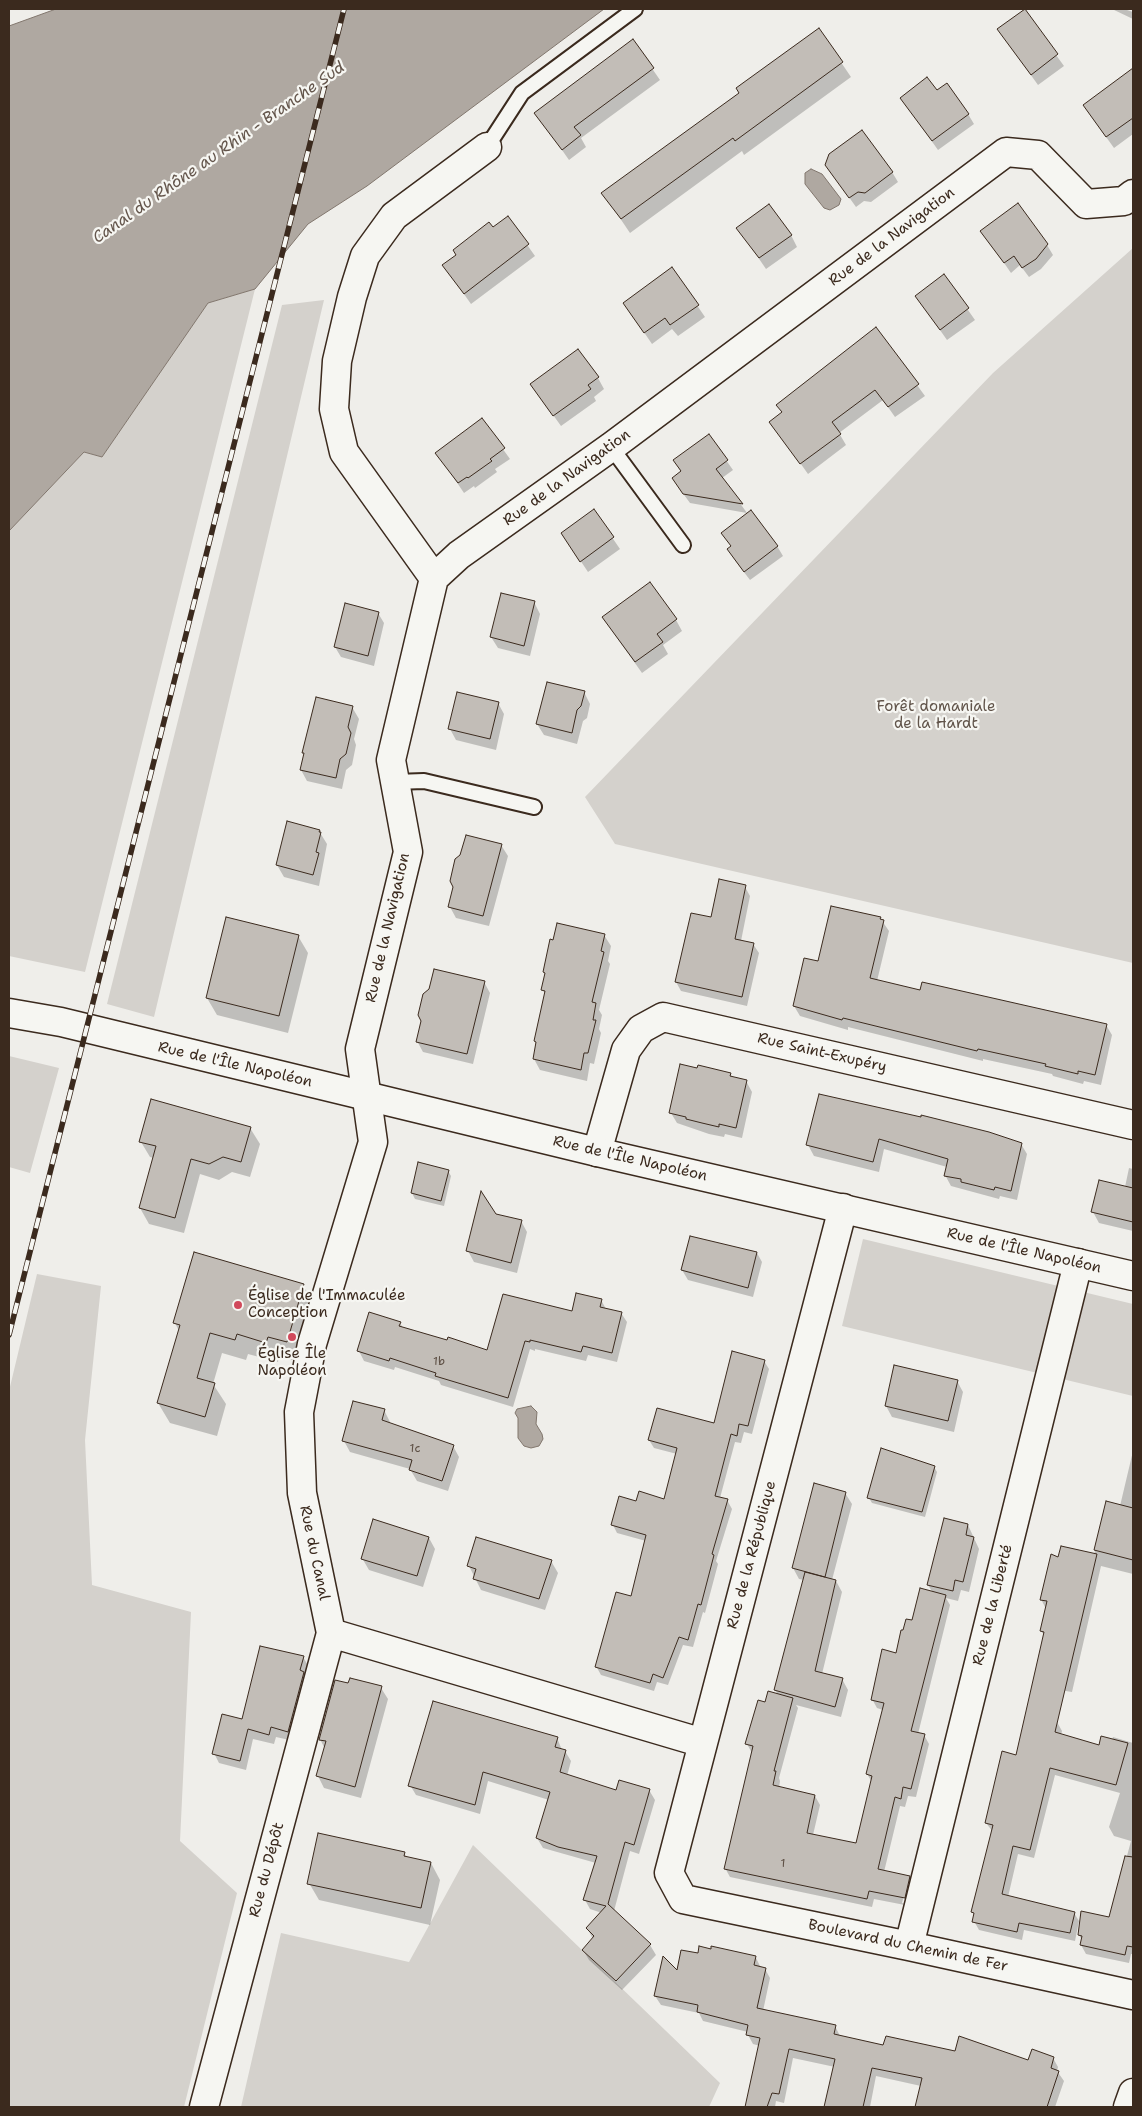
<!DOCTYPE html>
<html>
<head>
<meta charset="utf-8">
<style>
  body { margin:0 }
  #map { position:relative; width:1142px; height:2116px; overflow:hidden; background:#efeeea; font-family:"Shantell Sans",sans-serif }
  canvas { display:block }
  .frame { position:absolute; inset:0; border:10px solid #3b2a1e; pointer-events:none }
</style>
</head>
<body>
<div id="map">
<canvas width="1142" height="2116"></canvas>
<div class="frame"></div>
</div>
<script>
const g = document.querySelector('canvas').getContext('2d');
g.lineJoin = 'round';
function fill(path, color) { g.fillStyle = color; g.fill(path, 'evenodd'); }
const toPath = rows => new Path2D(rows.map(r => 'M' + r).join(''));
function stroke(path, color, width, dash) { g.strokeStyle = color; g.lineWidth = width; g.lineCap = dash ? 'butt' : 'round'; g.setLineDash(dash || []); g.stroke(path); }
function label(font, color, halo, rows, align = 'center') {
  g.font = font + ' "Shantell Sans",sans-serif'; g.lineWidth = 4.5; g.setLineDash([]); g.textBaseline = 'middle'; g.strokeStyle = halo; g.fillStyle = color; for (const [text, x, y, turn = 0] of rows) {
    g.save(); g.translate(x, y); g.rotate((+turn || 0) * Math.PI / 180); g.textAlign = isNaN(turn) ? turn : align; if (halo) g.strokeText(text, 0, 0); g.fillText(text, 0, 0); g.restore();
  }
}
fill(toPath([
  [1133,248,1133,963,615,844,585,797,993,373],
  [255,289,85,972,9,956,9,531,84,452,102,457,208,303],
  [324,300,154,1017,107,1004,282,305],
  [9,1056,59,1068,30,1173,9,1167],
  [863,1239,1133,1304,1133,1396,842,1326],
  [37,1274,101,1286,85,1440,92,1585,191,1612,180,1841,237,1893,184,2107,9,2107,9,1391],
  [473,1845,720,2083,709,2107,241,2107,281,1933,409,1962]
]), '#d4d1cc');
const water = toPath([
  [56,9,604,9,367,186,308,224,255,289,208,303,102,457,84,452,9,531,9,26,56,9],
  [811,169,822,174,841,199,839,205,830,210,824,208,805,184,805,173,811,169],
  [531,1406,537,1412,536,1424,542,1434,543,1439,539,1446,531,1448,524,1446,518,1438,518,1418,515,1413,517,1409,531,1406]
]);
fill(water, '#afa8a1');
stroke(water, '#81766d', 1);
fill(toPath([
  [1112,9,1124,9,1133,12,1133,19],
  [1024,11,1064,66,1038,85,998,29],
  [819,30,851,77,744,155,742,151,630,233,603,193,740,93],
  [633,41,660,80,581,138,586,147,569,160,536,113],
  [1111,86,1133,117,1133,134,1114,148,1091,116],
  [937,92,968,114,974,124,938,150,901,98],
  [826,165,892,172,898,182,871,202,864,201,856,207],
  [508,218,535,256,471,304,444,266],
  [738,228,791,235,797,247,766,269],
  [982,231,1047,245,1053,255,1041,269,1029,277,1020,265,1011,273],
  [672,269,705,317,678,336,672,329,652,344,624,303],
  [944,276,975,320,947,340,916,296],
  [876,329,925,396,895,417,883,400,839,433,846,445,808,474,771,422,782,413,777,405],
  [598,378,604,389,594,397,596,401,561,426,531,384],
  [482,420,510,459,495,469,497,472,475,488,474,486,464,493,437,453],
  [709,436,733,470,722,478,747,513,690,503,679,488,681,472,674,461],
  [594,511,620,549,588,572,562,533],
  [723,533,777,546,783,556,750,580,734,559,728,549,732,547],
  [534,602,540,614,530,656,498,648,491,637],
  [378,613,384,623,374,666,341,657,335,647],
  [603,618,676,620,682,631,663,645,668,654,642,673],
  [584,692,590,704,587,718,583,721,577,744,544,735,537,724],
  [498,703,504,714,496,750,456,740,450,729],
  [352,707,359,719,354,739,356,745,352,765,346,770,342,789,307,781,301,770,305,755,303,753],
  [319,831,327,844,319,886,284,877,277,865],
  [501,845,508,856,489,926,456,918,450,907,454,887],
  [745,887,750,896,741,941,753,944,759,953,747,1006,681,991,676,982,712,919],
  [880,918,889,931,877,981,921,992,1106,1025,1112,1035,1101,1085,1084,1081,1083,1084,1053,1076,1052,1074,983,1059,983,1061,848,1027,848,1030,800,1016,794,1006,819,962],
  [604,935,611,946,608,961,610,964,599,1010,602,1015,599,1029,601,1033,594,1064,590,1063,587,1081,540,1070,534,1059,537,1044,535,1041,546,996,543,990,546,975,544,972],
  [298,936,308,953,288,1033,217,1015,207,998],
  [484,982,490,993,473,1064,423,1052,417,1041],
  [698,1070,730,1074,733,1078,746,1081,752,1092,742,1138,725,1134,724,1137,709,1134,677,1123,671,1113],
  [922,1118,1021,1144,1027,1154,1017,1200,1000,1196,999,1199,951,1186,945,1175,947,1167,884,1149,879,1172,814,1156,808,1145],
  [250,1128,260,1144,250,1177,232,1172,219,1180,200,1174,184,1233,149,1224,140,1208,154,1158,150,1157,141,1142],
  [1129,1168,1133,1169,1133,1231,1099,1223,1093,1212,1125,1187],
  [448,1171,451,1176,444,1206,415,1199,412,1193],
  [496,1215,521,1221,527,1232,517,1273,474,1262,468,1251],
  [757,1253,762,1262,753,1297,688,1280,682,1270],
  [303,1285,315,1305,299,1362,279,1356,278,1362,248,1354,246,1360,222,1353,213,1384,226,1404,217,1436,170,1423,158,1403,179,1331,175,1323],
  [601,1300,606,1309,621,1313,627,1322,617,1362,588,1355,586,1361,535,1349,535,1351,530,1349,513,1407,441,1385,439,1381,395,1367,394,1370,364,1361,359,1351,400,1323,403,1328,488,1352],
  [764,1361,769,1369,752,1434,744,1432,741,1443,735,1442,720,1498,727,1500,732,1509,716,1561,718,1564,705,1613,703,1612,693,1647,683,1645,668,1685,657,1682,654,1691,601,1675,596,1666,631,1597,646,1541,617,1533,613,1525,637,1502,665,1500,677,1454,654,1448,649,1440,714,1425],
  [957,1381,963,1392,954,1432,892,1417,886,1406],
  [384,1410,390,1422,390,1424,453,1446,459,1457,448,1491,417,1481,410,1469,350,1452,344,1441],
  [1133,1451,1133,1574,1101,1566,1072,1692,1041,1687,1045,1636,1041,1631,1046,1609,1041,1599,1059,1558,1094,1555,1107,1503,1120,1506],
  [934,1467,937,1472,925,1517,872,1503,869,1498],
  [845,1493,852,1504,832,1580,836,1581,842,1592,822,1674,842,1679,848,1690,841,1717,796,1705,798,1708,779,1778,780,1781,779,1788,815,1796,820,1805,813,1835,857,1845,872,1782,867,1774,883,1710,877,1708,872,1699,897,1654,913,1622,933,1593,928,1585,968,1525,979,1549,969,1592,961,1590,958,1601,946,1598,950,1605,918,1734,924,1735,929,1744,916,1797,908,1796,905,1807,900,1806,884,1872,909,1877,914,1886,910,1906,874,1899,872,1907,730,1877,725,1868,752,1753,747,1744,766,1704,778,1695,775,1690,804,1580,799,1579,793,1568],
  [907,1883,910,1883,905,1904,902,1903],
  [429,1538,435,1549,423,1587,369,1570,362,1558],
  [551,1561,558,1573,545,1610,481,1590,469,1566],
  [303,1657,309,1667,294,1741,276,1737,274,1744,253,1739,246,1770,219,1763,214,1753],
  [349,1685,381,1688,388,1699,361,1798,324,1788,318,1776,325,1749,320,1739],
  [1027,1714,1057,1722,1062,1731,1061,1735,1100,1746,1112,1740,1113,1737,1133,1743,1133,1954,1131,1954,1129,1963,1086,1954,1081,1945,1082,1940,1079,1935,1110,1919,1131,1841,1114,1836,1109,1827,1120,1793,1055,1775,1034,1858,1018,1854,1008,1897,1074,1913,1079,1921,1075,1941,1024,1930,1022,1940,979,1930,974,1921,975,1916,973,1912,993,1832,986,1823,1017,1756],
  [557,1738,562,1750,565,1751,571,1761,567,1776,617,1792,649,1790,655,1800,639,1854,630,1851,614,1911,650,1945,656,1955,622,1990,589,1960,583,1950,593,1939,587,1928,602,1913,590,1909,585,1900,596,1863,543,1848,537,1838,549,1800,488,1781,480,1814,416,1795,410,1785],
  [404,1853,407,1858,431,1863,440,1880,430,1925,319,1900,309,1883],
  [699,1955,756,1958,761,1968,765,1969,770,1978,763,2011,835,2026,840,2036,884,2047,956,2052,1029,2062,1053,2058,1058,2067,1057,2071,1064,2081,1055,2107,921,2107,917,2102,921,2086,876,2076,870,2107,826,2107,835,2067,793,2058,784,2103,776,2101,775,2107,746,2107,760,2046,753,2044,748,2035,748,2032,703,2021,699,2013,661,2005,655,1996]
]), '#0003');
const building = toPath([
  [1025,9,1058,54,1031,75,997,29,1025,9],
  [819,28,843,62,735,141,733,138,621,219,601,193,739,93,736,88,819,28],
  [633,39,654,68,574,127,581,135,562,150,534,113,633,39],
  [1133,68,1133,118,1106,137,1083,105,1133,68],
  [927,77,937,90,947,83,969,114,932,141,900,98,927,77],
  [862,130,893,172,865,193,858,192,849,198,825,165,829,154,862,130],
  [1018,203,1048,244,1036,259,1022,268,1014,256,1004,263,980,231,1018,203],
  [769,204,792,235,759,258,736,228,769,204],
  [508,216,529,244,464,294,442,265,456,255,453,250,489,222,493,227,508,216],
  [672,267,699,305,670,325,665,318,644,333,623,303,672,267],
  [944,274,969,308,940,330,915,296,944,274],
  [876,327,919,384,888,407,875,390,832,422,841,434,800,464,769,422,782,412,776,405,876,327],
  [578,349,599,377,588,385,591,389,553,416,530,384,578,349],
  [482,418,505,448,490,459,492,461,468,478,467,477,458,483,435,453,482,418],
  [709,434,728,460,716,469,743,504,683,494,672,478,681,471,673,460,709,434],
  [594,509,614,537,580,562,561,533,594,509],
  [751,510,778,546,744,572,727,549,731,546,721,533,751,510],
  [650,582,677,619,657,634,663,642,635,662,602,617,650,582],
  [501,593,535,601,524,646,490,637,501,593],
  [345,603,379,612,368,656,334,647,345,603],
  [547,682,585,691,581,706,577,710,572,733,536,724,547,682],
  [457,692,499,702,490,739,448,729,457,692],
  [316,697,353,706,348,727,351,733,346,754,340,759,336,778,300,770,304,753,302,753,316,697],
  [287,821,320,830,319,832,321,832,316,852,319,853,313,875,276,865,287,821],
  [466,835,502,844,483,916,448,907,453,887,450,881,455,859,460,855,466,835],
  [719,879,746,885,735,939,754,943,742,997,675,982,691,913,711,917,719,879],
  [831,906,881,917,880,919,884,920,870,978,920,990,922,982,1107,1024,1095,1075,1078,1071,1078,1074,1045,1066,1046,1064,978,1049,977,1051,843,1018,842,1020,793,1006,804,958,818,961,831,906],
  [226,917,299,935,279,1016,206,998,226,917],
  [557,923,605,934,601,951,604,952,592,1002,596,1003,593,1020,596,1020,588,1053,584,1053,581,1070,533,1059,536,1042,534,1041,545,991,541,990,545,973,543,972,550,939,553,940,557,923],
  [434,969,485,981,467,1054,416,1042,421,1021,418,1015,423,994,429,989,434,969],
  [680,1064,697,1068,698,1065,731,1073,730,1076,747,1080,736,1128,719,1124,719,1127,702,1123,686,1119,686,1117,669,1113,680,1064],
  [819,1094,921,1117,921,1115,989,1132,1022,1143,1011,1191,995,1187,994,1190,961,1182,961,1179,944,1176,948,1159,879,1139,873,1162,806,1145,819,1094],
  [151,1099,251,1127,241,1162,223,1157,209,1164,191,1159,175,1218,139,1208,156,1146,139,1142,151,1099],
  [418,1162,449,1170,441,1201,411,1193,418,1162],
  [1099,1180,1133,1188,1133,1222,1091,1212,1099,1180],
  [481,1191,496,1214,522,1220,511,1263,466,1251,481,1191],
  [690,1236,757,1252,748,1288,681,1270,690,1236],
  [194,1252,304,1284,287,1342,268,1337,266,1343,237,1334,235,1340,210,1333,197,1378,215,1383,205,1417,157,1403,180,1325,173,1323,194,1252],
  [576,1293,602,1299,600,1307,622,1312,612,1353,583,1346,581,1352,530,1340,530,1342,525,1341,508,1398,435,1376,436,1373,390,1358,389,1361,357,1351,369,1312,401,1322,399,1326,447,1340,448,1337,487,1350,503,1294,572,1311,576,1293],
  [732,1351,765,1360,748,1426,739,1424,737,1436,731,1434,715,1496,728,1499,712,1554,714,1555,701,1605,698,1604,688,1640,679,1637,663,1678,653,1674,650,1683,595,1667,616,1592,631,1596,646,1535,611,1525,619,1496,636,1501,639,1491,664,1499,677,1448,648,1440,657,1408,714,1423,732,1351],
  [894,1365,958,1380,948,1421,885,1406,894,1365],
  [353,1401,385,1409,382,1420,454,1445,442,1481,409,1470,412,1460,342,1441,353,1401],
  [881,1448,935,1466,922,1512,867,1498,881,1448],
  [814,1483,846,1492,825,1577,792,1568,814,1483],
  [1106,1501,1133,1508,1133,1560,1094,1550,1106,1501],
  [944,1518,968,1524,966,1535,974,1537,963,1582,955,1580,953,1591,927,1585,944,1518],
  [373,1519,429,1537,417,1576,361,1559,373,1519],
  [476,1537,552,1560,539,1599,473,1579,476,1569,467,1566,476,1537],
  [1061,1546,1097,1554,1055,1732,1099,1745,1101,1736,1128,1743,1116,1785,1050,1768,1030,1850,1013,1846,1002,1894,1075,1912,1070,1933,1019,1923,1017,1932,972,1922,974,1913,971,1912,993,1825,985,1823,1002,1751,1016,1755,1044,1632,1040,1631,1047,1601,1040,1600,1051,1554,1058,1557,1061,1546],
  [805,1572,836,1580,815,1671,843,1678,835,1707,774,1690,805,1572],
  [920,1588,946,1595,911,1731,925,1734,911,1789,903,1787,901,1799,895,1797,878,1869,910,1876,905,1898,869,1891,867,1899,724,1869,753,1746,745,1744,758,1700,765,1702,768,1691,793,1698,774,1771,776,1771,773,1785,815,1795,807,1833,856,1843,872,1776,866,1774,884,1703,871,1700,882,1649,896,1653,901,1630,903,1630,906,1619,912,1620,920,1588],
  [260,1646,304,1656,300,1670,304,1672,288,1732,271,1727,269,1735,248,1729,240,1761,212,1754,222,1714,242,1719,260,1646],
  [350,1678,382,1686,355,1787,316,1776,326,1741,319,1740,335,1680,348,1683,350,1678],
  [433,1701,558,1737,555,1747,566,1750,560,1772,616,1790,619,1780,650,1789,634,1845,625,1842,608,1904,651,1944,616,1981,582,1950,594,1936,586,1928,606,1906,583,1900,597,1856,558,1847,536,1838,550,1792,483,1772,475,1805,408,1786,433,1701],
  [318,1833,405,1852,404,1856,431,1862,421,1908,307,1884,318,1833],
  [1125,1856,1133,1857,1133,1947,1127,1946,1125,1955,1080,1945,1082,1936,1078,1935,1081,1911,1109,1917,1125,1856],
  [699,1946,711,1949,711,1946,756,1956,754,1965,766,1968,757,2008,836,2025,834,2034,883,2045,886,2036,955,2051,959,2036,1028,2060,1032,2049,1054,2057,1051,2068,1059,2071,1047,2107,915,2107,922,2078,872,2068,863,2107,824,2107,835,2059,789,2049,779,2094,772,2093,767,2107,745,2107,760,2038,746,2035,748,2025,697,2012,698,2005,654,1996,663,1956,677,1970,681,1950,698,1953,699,1946]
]);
fill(building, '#c2bdb7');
stroke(building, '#3b2a1e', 1);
const service = toPath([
  [487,147,522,93,635,9],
  [611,447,683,545],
  [395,782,424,781,534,807]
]);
const minor = toPath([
  [434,578,344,452,334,409,337,361,352,297,365,256,394,216,487,147],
  [597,1152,626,1050,641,1029,663,1017,1133,1125],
  [843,1208,669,1873,683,1899,909,1946,1133,1995],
  [331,1633,703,1743],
  [909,1946,1078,1263],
  [204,2107,331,1633,302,1493,299,1412,312,1344,373,1142,360,1049,408,852,391,760,434,578,459,555,611,447,1006,152,1038,155,1086,204,1124,201,1133,194],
  [1128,2107,1133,2093]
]);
const primary = toPath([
  [9,1013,61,1022,597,1152,1133,1276]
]);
stroke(service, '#3b2a1e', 18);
stroke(minor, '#3b2a1e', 31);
stroke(primary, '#3b2a1e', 31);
stroke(service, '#f6f6f2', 14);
stroke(minor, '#f6f6f2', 28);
stroke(primary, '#f6f6f2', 28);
const rail = toPath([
  [9,1335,344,9]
]);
stroke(rail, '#3b2a1e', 5.5);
stroke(rail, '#f6f6f2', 4, [11]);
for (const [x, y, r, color] of [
  [238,1305,5,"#d1495b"],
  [292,1337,5,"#d1495b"]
]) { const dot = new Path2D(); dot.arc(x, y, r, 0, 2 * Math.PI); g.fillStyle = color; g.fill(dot); stroke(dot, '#f6f6f2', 2); }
label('12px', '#5d4f44', null, [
  ["1b",439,1362],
  ["1c",415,1449],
  ["1",783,1864]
]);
label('15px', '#3b2a1e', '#f6f6f2', [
  ["Rue de la Navigation",892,237,-37],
  ["Rue de la Navigation",567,478,-36],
  ["Rue de la Navigation",388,928,-77],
  ["Rue Saint-Exupéry",822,1053,13],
  ["Rue de l'Île Napoléon",235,1065,13],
  ["Rue de l'Île Napoléon",630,1159,13],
  ["Rue de l'Île Napoléon",1024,1251,13],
  ["Rue du Canal",314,1553,78],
  ["Rue de la République",752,1555,-75],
  ["Rue de la Liberté",993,1605,-76],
  ["Rue du Dépôt",267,1870,-75],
  ["Boulevard du Chemin de Fer",908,1946,12]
]);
label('15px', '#61544a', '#f6f6f2', [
  ["Forêt domaniale",936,707],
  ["de la Hardt",936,724]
]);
label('15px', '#3b2a1e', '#f6f6f2', [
  ["Église de l'Immaculée",248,1296],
  ["Conception",248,1313],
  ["Église Île",292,1354,"center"],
  ["Napoléon",292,1371,"center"]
], 'left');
label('italic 16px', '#64564c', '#f6f6f2', [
  ["Canal du Rhône au Rhin - Branche Sud",219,153,-35]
]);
</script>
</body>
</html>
